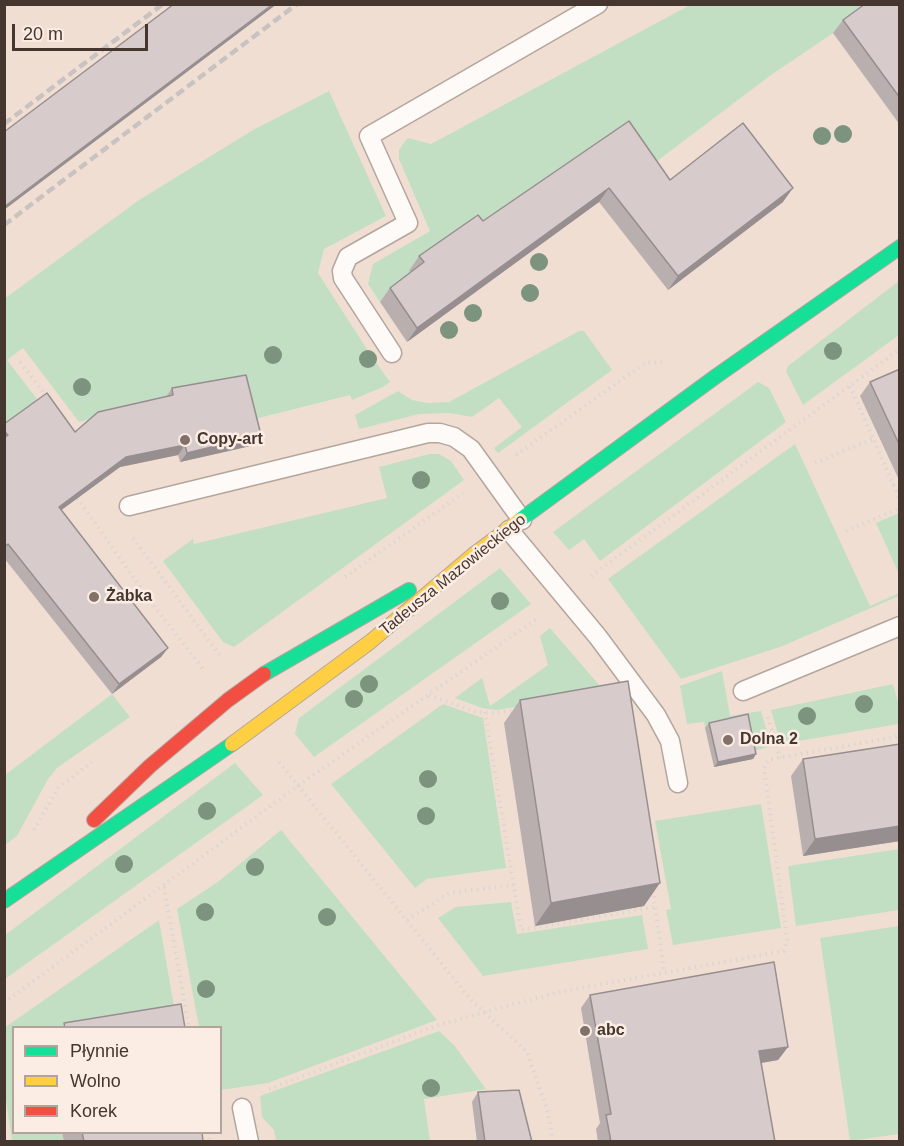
<!DOCTYPE html>
<html>
<head>
<meta charset="utf-8">
<style>
  body { margin:0 }
  #map { position:relative; width:904px; height:1146px; overflow:hidden; background:#f1ded2; font-family:Arial,sans-serif }
  canvas { display:block }
  .frame { position:absolute; inset:0; border:6px solid #45372f; pointer-events:none }
  .legend { position:absolute; left:12px; top:1026px; width:210px; height:108px; box-sizing:border-box; background:#fbece4; border:2px solid #b2a49c; margin:0; padding:8px 10px; list-style:none; font-size:18px; color:#45372f }
  .legend li { display:flex; align-items:center; gap:12px; height:30px }
  .legend b { width:30px; border:2px solid #b2a49c }
  .scale { position:absolute; left:12px; top:24px; width:136px; height:27px; box-sizing:border-box; border:3px solid #45372f; border-top:0; padding-left:8px; font-size:18px; line-height:21px; white-space:nowrap; color:#45372f; -webkit-text-stroke:4px #fbece4; paint-order:stroke }
</style>
</head>
<body>
<div id="map">
<canvas width="904" height="1146"></canvas>
<div class="frame"></div>
<ul class="legend">
<li><b style="height:8px;background:#16e098"></b>Płynnie</li>
<li><b style="height:8px;background:#ffcf43"></b>Wolno</li>
<li><b style="height:8px;background:#f24e42"></b>Korek</li>
</ul>
<div class="scale">20 m</div>
</div>
<script>
const g = document.querySelector('canvas').getContext('2d');
g.lineJoin = 'round';
function fill(path, color) { g.fillStyle = color; g.fill(path, 'evenodd'); }
const toPath = rows => new Path2D(rows.map(r => 'M' + r).join(''));
function stroke(path, color, width, dash) { g.strokeStyle = color; g.lineWidth = width; g.lineCap = dash ? 'butt' : 'round'; g.setLineDash(dash || []); g.stroke(path); }
function label(font, color, halo, rows, align = 'center') {
  g.font = font + ' Arial,sans-serif'; g.lineWidth = 5; g.setLineDash([]); g.textBaseline = 'middle'; g.strokeStyle = halo; g.fillStyle = color; for (const [text, x, y, turn = 0] of rows) {
    g.save(); g.translate(x, y); g.rotate((+turn || 0) * Math.PI / 180); g.textAlign = isNaN(turn) ? turn : align; if (halo) g.strokeText(text, 0, 0); g.fillText(text, 0, 0); g.restore();
  }
}
fill(toPath([
  [690,5,875,5,771,75,644,171,410,270,414,277,380,302,368,284,373,264,430,231,399,159,399,150,405,141,408,138,431,144],
  [329,91,386,216,324,249,318,273,370,354,390,382,383,387,352,400,350,395,255,419,259,438,254,440,165,397,79,422,23,348,7,360,40,403,5,429,4,299,139,200,253,130],
  [899,281,899,335,803,405,786,371,788,366],
  [579,331,584,331,612,370,498,453,494,448,522,427,499,398,472,417,450,413,419,414,359,429,355,415,398,391,412,400,428,403,449,402],
  [758,382,769,388,786,422,600,561,584,539,569,550,553,532],
  [795,444,870,606,899,593,899,596,780,647,681,679,608,579],
  [429,454,439,454,451,461,464,480,234,647,223,642,163,561,193,539,194,544,387,498,379,467],
  [899,513,899,574,876,523],
  [500,568,531,604,314,757,295,734,299,718],
  [550,628,606,693,496,710,482,708,455,698,482,678,490,706,548,665,540,636],
  [722,671,730,716,761,711,771,746,751,752,744,720,705,728,704,722,687,724,680,686],
  [893,684,899,705,899,724,781,744,771,710],
  [112,694,130,717,57,768,48,779,17,836,5,845,5,775],
  [443,704,483,718,506,868,427,879,415,888,331,784],
  [235,763,263,795,5,979,5,935],
  [761,804,781,928,673,945,666,910,671,909,655,821],
  [281,830,437,1020,268,1083,221,1090,220,1028,199,1027,177,909,219,881],
  [899,849,899,910,796,926,788,866],
  [511,902,517,934,642,915,648,949,483,976,438,918,456,907],
  [159,920,177,1024,158,1028,14,1028,14,1132,62,1133,64,1141,12,1141,5,1093,4,1028],
  [899,926,899,1134,850,1141,820,938],
  [439,1031,454,1045,486,1089,424,1099,430,1141,276,1141,274,1130,262,1117,260,1096]
]), '#c2dfc4');
const lane = toPath([
  [392,353,343,278,342,271,348,257,408,223,369,136,598,4],
  [129,506,428,433,440,433,454,437,471,449,522,520],
  [509,530,598,637,656,715,670,741,678,783],
  [743,691,900,626],
  [242,1108,249,1142]
]);
const fast = toPath([
  [520,520,715,377,900,247],
  [264,674,409,590],
  [4,901,232,744]
]);
const slow = toPath([
  [232,744,370,642,473,555,520,520]
]);
const jam = toPath([
  [94,820,150,766,228,700,264,674]
]);
stroke(lane, '#b4a69d', 21);
stroke(fast, '#b4a69d', 16);
stroke(slow, '#b4a69d', 16);
stroke(jam, '#b4a69d', 16);
stroke(toPath([
  [20,362,47,397],
  [850,386,900,500],
  [516,455,645,363,665,362],
  [815,463,873,439],
  [893,485,900,482],
  [77,498,151,602,203,669],
  [846,531,900,508],
  [133,538,221,657],
  [591,576,900,349],
  [345,577,463,493],
  [429,695,476,712,494,713,517,710],
  [485,712,521,930,655,907],
  [768,717,780,758],
  [279,762,471,1000,527,1052,548,1112,553,1142],
  [34,830,58,788,92,762],
  [164,887,189,1028],
  [653,890,664,972],
  [407,920,449,893,514,885],
  [4,1003,299,785,538,618],
  [269,1089,435,1026,532,999,569,990,784,951,787,940,764,768,768,760,900,736],
  [208,1132,210,1142]
]), '#dcd6d2', 4, [1.5, 4.5]);
stroke(lane, '#fdfaf8', 18);
stroke(fast, '#16e098', 14);
stroke(slow, '#ffcf43', 14);
stroke(jam, '#f24e42', 14);
stroke(toPath([
  [4,124,163,4],
  [4,225,297,4]
]), '#c8c3c0', 4.5, [9, 4.5]);
g.fillStyle = '#7c937e';
for (const [x, y] of [
  [843,134],
  [822,136],
  [539,262],
  [530,293],
  [473,313],
  [449,330],
  [833,351],
  [273,355],
  [368,359],
  [82,387],
  [421,480],
  [500,601],
  [369,684],
  [354,699],
  [864,704],
  [807,716],
  [428,779],
  [207,811],
  [426,816],
  [124,864],
  [255,867],
  [205,912],
  [327,917],
  [206,989],
  [431,1088]
]) { g.beginPath(); g.arc(x, y, 9, 0, 2 * Math.PI); g.fill(); }
fill(toPath([
  [900,4,900,125,833,33,843,20],
  [629,121,670,180,783,202,668,290,599,202,407,342,380,302,390,288,411,272,409,271,419,256,483,221],
  [900,369,900,482,860,396,870,382],
  [172,388,261,435,255,445,180,462,178,455,120,467,61,510,168,648,161,657,112,694,4,558,4,424,75,432,166,397],
  [520,700,644,906,535,926,504,723],
  [709,723,756,754,753,759,714,767,705,728],
  [900,744,900,841,803,856,791,776,803,759],
  [590,995,788,1047,778,1060,761,1063,775,1142,598,1142,596,1129,600,1123,581,1008],
  [478,1092,532,1142,477,1142,472,1102],
  [62,1132,202,1132,203,1142,64,1142]
]), '#baafaf');
fill(toPath([
  [273,4,277,4,4,210,4,207],
  [609,188,599,202,407,342,417,328],
  [793,188,783,202,668,290,678,276],
  [261,435,255,445,180,462,187,453],
  [185,445,178,455,120,467,52,517,59,507,126,457],
  [168,648,161,657,112,694,119,684],
  [756,754,753,759,714,767,718,762],
  [900,826,900,841,803,856,815,839],
  [660,883,644,906,535,926,551,903],
  [788,1047,778,1060,749,1065,759,1051]
]), '#978e8f');
const building = toPath([
  [174,4,273,4,4,207,4,132,174,4],
  [865,4,900,4,900,98,843,20,865,4],
  [629,121,670,180,743,123,793,188,678,276,609,188,417,328,390,288,424,262,419,256,478,215,483,221,629,121],
  [900,369,900,446,870,382,900,369],
  [246,375,261,435,187,453,185,445,126,457,59,507,168,648,119,684,8,544,4,547,4,438,8,435,4,431,4,424,47,393,75,432,98,412,173,395,172,388,246,375],
  [628,681,660,883,551,903,520,700,628,681],
  [748,714,756,754,718,762,709,723,748,714],
  [900,744,900,826,815,839,803,759,900,744],
  [774,962,788,1047,759,1051,775,1142,611,1142,606,1115,611,1114,590,995,774,962],
  [181,1004,185,1028,65,1028,64,1023,181,1004],
  [519,1090,532,1142,485,1142,478,1092,519,1090],
  [82,1132,202,1132,203,1142,84,1142,82,1132]
]);
fill(building, '#d8cbcc');
stroke(building, '#978e8f', 1.5);
for (const [x, y, r, color] of [
  [185,440,6,"#817168"],
  [94,597,6,"#817168"],
  [728,740,6,"#817168"],
  [585,1031,6,"#817168"]
]) { const dot = new Path2D(); dot.arc(x, y, r, 0, 2 * Math.PI); g.fillStyle = color; g.fill(dot); stroke(dot, '#fbece4', 2); }
label('bold 16px', '#45372f', '#fbece4', [
  ["Copy-art",197,440],
  ["Żabka",106,597],
  ["Dolna 2",740,740],
  ["abc",597,1031]
], 'left');
label('16px', '#45372f', '#fbece4', [
  ["Tadeusza Mazowieckiego",453,575,-39]
]);
</script>
</body>
</html>
